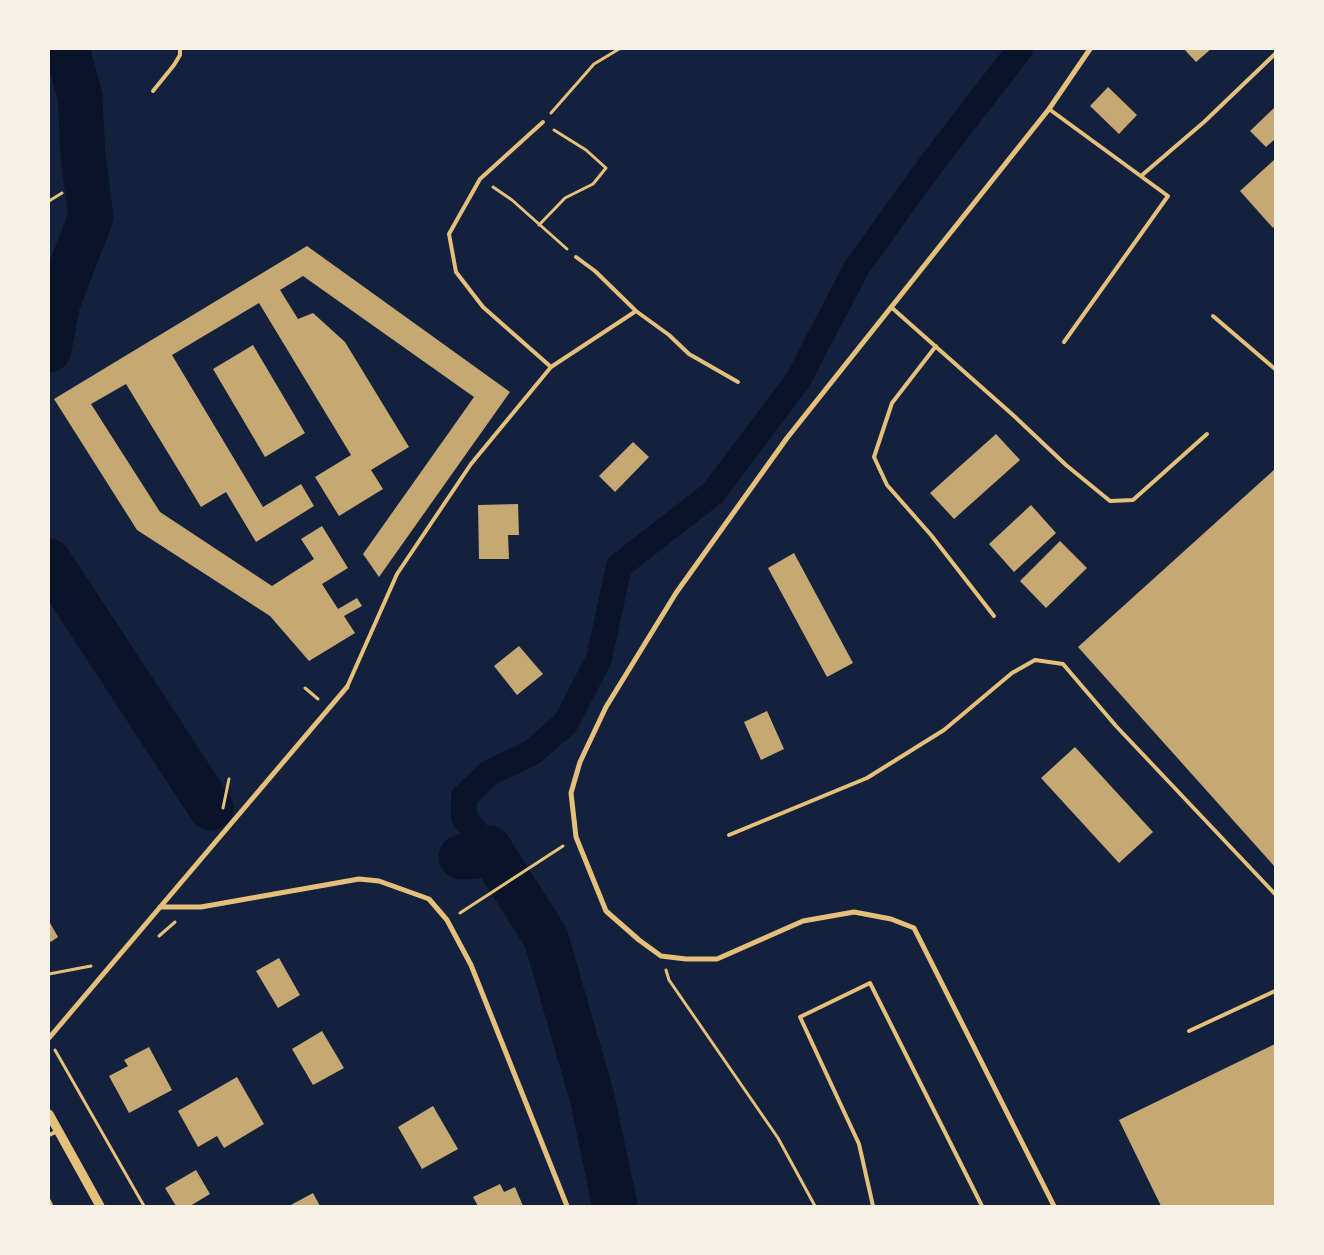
<!DOCTYPE html>
<html>
<head>
<meta charset="utf-8">
<style>
  body { margin:0 }
  #map { position:relative; width:1324px; height:1255px; overflow:hidden; background:#14213d; font-family:Georgia,serif }
  canvas { display:block }
  .frame { position:absolute; inset:0; border:50px solid #f6f1e7; pointer-events:none }
</style>
</head>
<body>
<div id="map">
<canvas width="1324" height="1255"></canvas>
<div class="frame"></div>
</div>
<script>
const g = document.querySelector('canvas').getContext('2d');
g.lineJoin = 'round';
const toPath = rows => new Path2D(rows.map(r => 'M' + r).join(''));
function stroke(path, color, width, dash) { g.strokeStyle = color; g.lineWidth = width; g.lineCap = dash ? 'butt' : 'round'; g.setLineDash(dash || []); g.stroke(path); }
function fill(path, color) { g.fillStyle = color; g.fill(path, 'evenodd'); }
stroke(toPath([
  [489,848,464,818,464,797,489,773,531,753,565,724,599,659,619,566,713,493,798,380,857,267,932,163,1020,49]
]), '#0b132b', 26);
stroke(toPath([
  [49,350,58,302,91,217,83,156,80,96,67,49],
  [49,561,211,808],
  [461,857,477,856,489,848,546,938,592,1097,615,1206]
]), '#0b132b', 45);
fill(toPath([
  [1184,49,1211,49,1196,62],
  [1108,87,1137,115,1119,134,1090,106],
  [1275,107,1275,139,1266,147,1250,131],
  [1275,159,1275,225,1273,228,1240,191],
  [307,246,510,392,379,577,363,554,474,397,303,276,280,290,298,319,313,313,345,342,409,447,371,470,383,489,339,516,315,477,351,455,259,303,172,355,263,507,301,484,314,506,256,542,226,492,201,507,126,384,91,404,160,512,272,586,314,559,301,539,322,526,348,568,322,584,338,609,357,598,362,606,344,616,355,633,309,661,270,616,137,530,54,399],
  [253,345,305,433,265,457,213,369],
  [996,434,1020,460,954,519,930,493],
  [633,442,649,457,615,492,599,476],
  [1275,469,1275,867,1078,647],
  [518,504,519,535,508,535,509,559,479,559,478,505],
  [1031,505,1056,533,1014,572,989,544],
  [1060,541,1087,568,1046,608,1020,581],
  [794,553,853,663,827,677,768,568],
  [519,646,543,674,517,695,494,666],
  [767,711,784,749,761,760,744,722],
  [1075,747,1153,832,1119,863,1041,778],
  [49,921,58,937,49,943],
  [279,958,300,995,278,1008,256,971],
  [322,1031,344,1068,313,1085,292,1049],
  [1275,1044,1275,1206,1161,1206,1119,1120],
  [149,1047,172,1090,129,1113,109,1076,128,1066,124,1060],
  [237,1077,264,1124,224,1148,217,1136,198,1147,178,1111],
  [433,1106,458,1149,422,1169,398,1127],
  [196,1170,210,1194,190,1206,176,1206,165,1188],
  [500,1184,504,1192,515,1187,523,1206,478,1206,473,1197],
  [313,1193,320,1206,289,1206]
]), '#c6a872');
stroke(toPath([
  [551,113,594,64,619,49],
  [493,187,512,200,567,249],
  [49,201,62,193],
  [539,225,565,198,593,184,606,168,586,150,554,130],
  [305,688,318,699],
  [223,808,229,779],
  [460,913,563,846],
  [159,936,175,922],
  [666,970,669,980,778,1138,815,1206],
  [49,974,91,966],
  [55,1050,144,1206],
  [49,1200,52,1206]
]), '#e5c07b', 3);
stroke(toPath([
  [153,91,174,65,180,55,180,49],
  [1049,109,1168,196,1064,342],
  [1141,176,1204,122,1275,54],
  [576,257,595,271,636,311,669,335,689,354,738,382],
  [891,307,1013,415,1066,465,1110,501,1133,500,1207,434],
  [1213,316,1275,369],
  [936,346,892,403,874,457,887,485,931,535,994,616],
  [551,367,636,311],
  [347,687,397,574,471,464,551,367,483,307,456,272,449,234,480,179,543,122],
  [729,835,867,778,944,730,1012,673,1035,660,1063,664,1116,726,1275,894],
  [1189,1031,1275,991],
  [49,1135,58,1131],
  [873,1206,859,1144,800,1017,870,983,982,1206]
]), '#e5c07b', 4);
stroke(toPath([
  [160,907,201,907,359,879,379,881,429,899,447,920,471,965,567,1206],
  [49,1038,347,687],
  [1054,1206,914,928,891,919,854,912,803,921,717,959,686,959,661,956,639,940,606,911,576,837,571,793,580,762,606,707,676,593,787,438,1049,109,1090,49]
]), '#e5c07b', 5);
stroke(toPath([
  [49,1114,100,1206]
]), '#e5c07b', 9);
</script>
</body>
</html>
